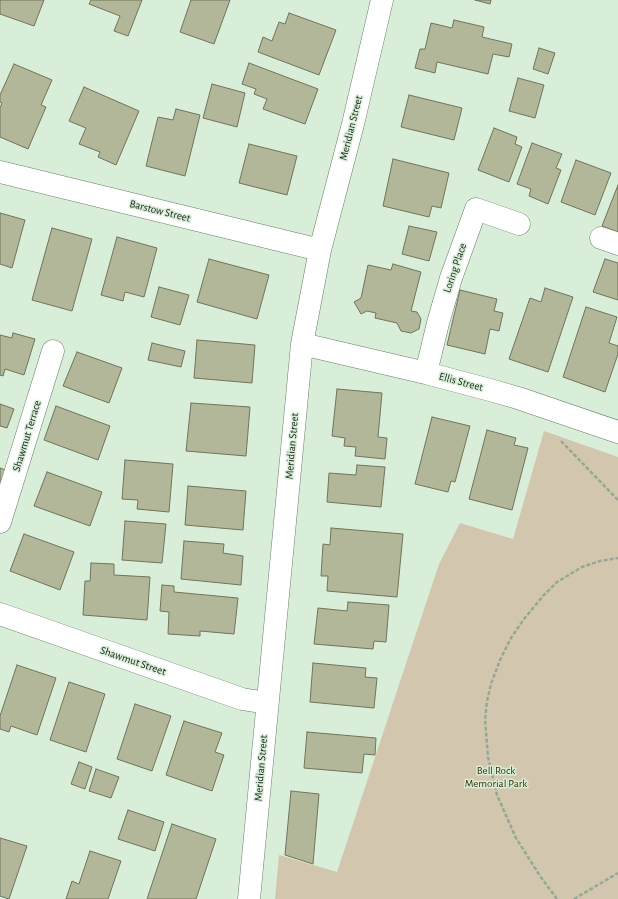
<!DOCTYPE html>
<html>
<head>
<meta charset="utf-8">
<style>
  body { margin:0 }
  canvas { display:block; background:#d8eed8 }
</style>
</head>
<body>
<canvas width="618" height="899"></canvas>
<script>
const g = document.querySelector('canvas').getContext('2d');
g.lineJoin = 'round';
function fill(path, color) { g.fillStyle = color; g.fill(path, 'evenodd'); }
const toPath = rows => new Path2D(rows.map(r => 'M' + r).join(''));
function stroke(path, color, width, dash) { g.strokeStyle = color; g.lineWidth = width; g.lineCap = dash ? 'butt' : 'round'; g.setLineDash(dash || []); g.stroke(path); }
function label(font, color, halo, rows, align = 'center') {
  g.font = font + ' "Alegreya Sans",sans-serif'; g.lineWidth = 3; g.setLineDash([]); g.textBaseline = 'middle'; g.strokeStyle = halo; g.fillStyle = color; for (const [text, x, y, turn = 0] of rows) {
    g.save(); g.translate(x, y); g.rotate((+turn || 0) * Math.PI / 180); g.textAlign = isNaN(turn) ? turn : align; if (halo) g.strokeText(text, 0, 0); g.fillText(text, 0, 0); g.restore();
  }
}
fill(toPath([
  [544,431,618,457,618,899,275,899,279,855,337,872,439,564,460,523,513,539]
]), '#d2c7ae');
const building = toPath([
  [0,0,44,0,34,26,0,14,0,0],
  [91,0,142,0,128,36,114,31,120,16,89,4,91,0],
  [191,0,230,0,214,44,180,32,191,0],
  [475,0,491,0,490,4,475,0],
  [289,13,336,30,319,75,258,52,263,37,272,41,279,22,285,24,289,13],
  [454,20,484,27,482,37,512,44,509,57,493,54,488,74,437,62,435,73,415,68,420,49,425,49,431,23,452,28,454,20],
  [539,48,555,53,548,74,533,69,539,48],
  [249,63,318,89,305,124,263,109,267,99,254,94,256,89,242,84,249,63],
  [14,64,52,80,41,105,46,107,28,149,0,137,0,108,2,103,0,102,0,95,14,64],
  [518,78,544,85,535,118,509,111,518,78],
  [212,84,245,93,237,127,203,118,212,84],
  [84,87,139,111,116,165,98,157,100,152,79,144,86,128,69,121,84,87],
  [409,95,462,108,454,140,401,127,409,95],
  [176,109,200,115,185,176,146,166,158,117,173,120,176,109],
  [494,128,517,137,515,144,522,147,509,182,478,170,494,128],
  [532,143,562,154,556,168,561,170,548,204,529,196,531,189,517,184,532,143],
  [249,144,297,156,287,195,239,183,249,144],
  [393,159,449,173,441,208,432,206,429,217,383,206,393,159],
  [576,160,611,173,595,215,561,202,576,160],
  [618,185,618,232,602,226,618,185],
  [0,213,25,220,12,268,0,264,0,213],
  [409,226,437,232,429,261,402,254,409,226],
  [52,228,92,239,72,311,32,300,52,228],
  [117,237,157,248,144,297,125,292,123,301,101,295,117,237],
  [209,259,269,275,257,319,197,302,209,259],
  [605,259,618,263,618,300,593,292,605,259],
  [393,264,421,272,411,311,417,312,421,319,419,329,411,333,401,331,397,323,375,318,376,313,367,311,361,314,354,302,361,298,368,265,391,270,393,264],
  [159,287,189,295,180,325,151,317,159,287],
  [545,288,573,297,548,372,509,359,530,298,541,302,545,288],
  [460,290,497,299,494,311,503,313,499,331,490,329,485,354,447,345,460,290],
  [586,307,617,317,609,343,618,346,618,354,605,392,563,377,586,307],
  [13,333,35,339,24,375,5,369,3,376,0,375,0,335,12,338,13,333],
  [197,340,255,345,252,383,194,378,197,340],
  [152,343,185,351,181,367,148,360,152,343],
  [77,352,122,368,109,403,63,386,77,352],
  [337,389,382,393,378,437,387,438,385,459,355,456,356,447,344,446,345,438,332,436,337,389],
  [191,403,250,407,246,456,186,451,191,403],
  [0,404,14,409,7,428,0,426,0,404],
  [56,406,110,426,98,460,44,440,56,406],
  [432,417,470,426,455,482,451,481,448,492,415,484,432,417],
  [487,430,516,438,514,445,528,448,512,510,469,499,487,430],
  [125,460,173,464,169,512,137,509,138,500,122,499,125,460],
  [357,465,385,467,381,507,327,502,329,473,356,475,357,465],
  [0,468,8,471,0,488,0,468],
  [47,472,102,492,90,526,34,506,47,472],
  [188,486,246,491,243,530,185,525,188,486],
  [125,521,166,524,162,563,122,560,125,521],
  [331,528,403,534,397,597,327,591,328,576,321,576,323,544,330,545,331,528],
  [24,534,74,552,60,590,10,571,24,534],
  [184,541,224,544,223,553,243,556,241,585,181,579,184,541],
  [91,563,114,564,114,575,150,577,147,620,83,615,85,581,90,581,91,563],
  [162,585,174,586,174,592,238,598,234,634,200,631,200,636,168,634,169,612,160,611,162,585],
  [348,602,389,605,386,642,374,641,373,649,314,644,318,608,347,611,348,602],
  [313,663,366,668,365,677,377,678,374,708,310,702,313,663],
  [17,665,56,678,37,735,11,726,9,732,0,729,0,716,17,665],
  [69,682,105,694,86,752,50,740,69,682],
  [135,704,171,716,152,771,117,759,135,704],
  [184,721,222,733,215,752,224,755,212,791,166,775,184,721],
  [307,732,376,738,375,755,364,754,362,773,304,768,307,732],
  [79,762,92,767,85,789,71,784,79,762],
  [96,769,119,777,111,798,89,791,96,769],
  [291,791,319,794,313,864,285,855,291,791],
  [128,810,164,822,155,851,118,839,128,810],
  [172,824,216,839,196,899,147,899,172,824],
  [0,838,27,846,9,899,0,896,0,838],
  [90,851,121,861,108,899,66,899,72,881,79,884,90,851]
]);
fill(building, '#b1b798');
stroke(building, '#70745b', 1);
const street = toPath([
  [0,172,320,250],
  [601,238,618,244],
  [302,344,426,373,490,390,518,398,618,432],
  [426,373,438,323,451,278,476,209,519,224],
  [0,522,53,351],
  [0,614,242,699,267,703],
  [249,899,302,344,320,250,353,124,382,0]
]);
stroke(street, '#6a7e6a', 23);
stroke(toPath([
  [561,441,618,500],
  [557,899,540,876,516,838,497,795,488,757,485,720,487,701,491,684,500,660,511,638,524,619,543,596,557,582,582,567,600,561,618,558],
  [574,899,618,873]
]), '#96a796', 2.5, [4, 2]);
stroke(street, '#fff', 22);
label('11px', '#1a221a', '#d8eed8', [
  ["Meridian Street",351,128,-76],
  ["Barstow Street",160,211,14],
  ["Loring Place",455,268,-71],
  ["Ellis Street",461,382,15],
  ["Shawmut Terrace",27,436,-73],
  ["Meridian Street",292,446,-85],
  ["Shawmut Street",133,661,19],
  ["Meridian Street",261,768,-85]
]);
label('11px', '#3e3008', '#d8eed8', [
  ["Bell Rock",496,771],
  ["Memorial Park",496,784]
]);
</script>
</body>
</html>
